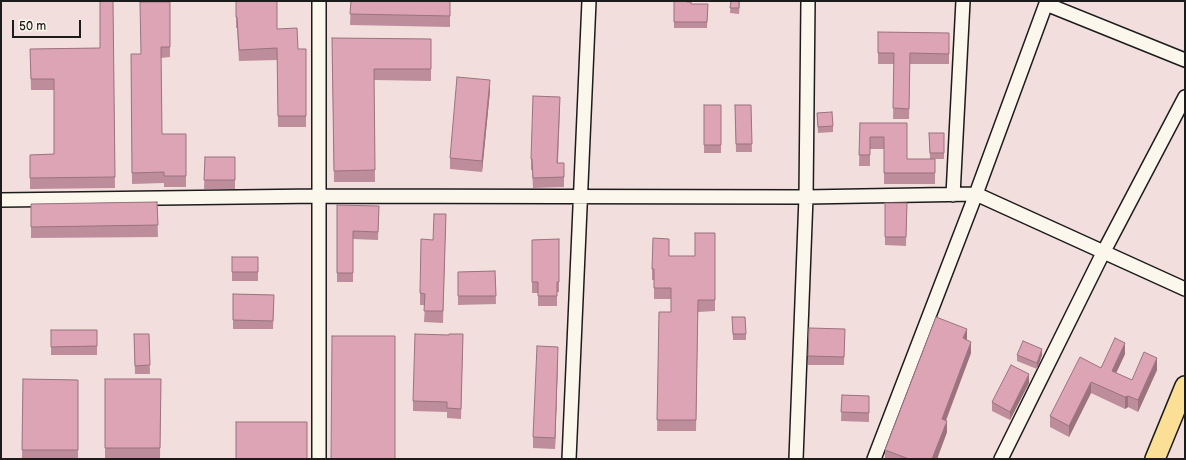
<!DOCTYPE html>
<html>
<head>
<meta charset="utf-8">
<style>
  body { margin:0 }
  #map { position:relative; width:1186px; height:460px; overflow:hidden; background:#f2dedc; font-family:"Balsamiq Sans",sans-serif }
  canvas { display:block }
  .frame { position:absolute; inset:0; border:2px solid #1c1c1c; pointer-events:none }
  .scale { position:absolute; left:12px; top:20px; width:69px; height:18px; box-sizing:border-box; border:2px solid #1c1c1c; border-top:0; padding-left:5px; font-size:12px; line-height:14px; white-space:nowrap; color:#1c1c1c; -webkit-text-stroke:3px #fbf7ec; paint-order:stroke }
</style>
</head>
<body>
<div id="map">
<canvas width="1186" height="460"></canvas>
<div class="frame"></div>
<div class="scale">50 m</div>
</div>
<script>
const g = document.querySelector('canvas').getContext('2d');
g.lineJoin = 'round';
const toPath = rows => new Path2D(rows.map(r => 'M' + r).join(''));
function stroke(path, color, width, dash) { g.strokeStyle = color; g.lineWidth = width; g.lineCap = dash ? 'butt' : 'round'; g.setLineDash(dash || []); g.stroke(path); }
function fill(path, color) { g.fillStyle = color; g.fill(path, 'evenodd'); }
const minor = toPath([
  [319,1,319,459],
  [1046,4,1185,60],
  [953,195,963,1],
  [1,200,319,196,806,197,976,194,1185,289],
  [569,459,589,1],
  [796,459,806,197,808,1],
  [874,459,976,194,1047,1],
  [1001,459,1103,253,1185,97]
]);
const highway = toPath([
  [1155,459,1185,386]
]);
stroke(minor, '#1c1c1c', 16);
stroke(highway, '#1c1c1c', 22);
stroke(minor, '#fbf7ec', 13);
stroke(highway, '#fbdf96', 19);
fill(toPath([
  [113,1,115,188,30,189,30,155,54,154,54,90,31,90,30,49,100,48],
  [236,1,277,29,298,49,306,49,306,127,278,127,277,60,239,61,237,28,236,28],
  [351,1,450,1,450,27,350,25],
  [674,1,687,2,691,4,708,4,707,28,674,28],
  [731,1,740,1,739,14,730,13],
  [170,2,170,57,161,58,162,134,186,134,186,187,164,187,164,183,132,184,131,54,141,54],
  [878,32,949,33,949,64,910,64,909,119,893,119,894,64,878,64],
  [332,38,431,39,431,81,374,80,375,182,334,182],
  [490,91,482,172,450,169,450,158],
  [704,105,721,105,721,153,704,153],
  [735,105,751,105,752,152,736,152],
  [560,108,558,163,564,163,564,187,533,188,532,170,531,170,531,159],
  [817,113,833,126,833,132,818,133],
  [860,123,907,123,907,159,930,159,929,133,944,133,944,159,935,159,935,184,884,184,884,149,870,149,870,166,859,166],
  [205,157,235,157,235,189,204,189],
  [157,202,158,237,31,238,31,204],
  [885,203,907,203,906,246,885,245],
  [337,205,379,206,378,240,353,239,353,282,337,282],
  [446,214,443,323,424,322,425,305,420,305,420,293,433,240],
  [715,233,715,311,698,312,696,431,657,431,659,312,671,312,671,299,654,299,654,280,652,280,652,269,695,256],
  [559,239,559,292,557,292,557,306,538,306,538,293,532,293,532,240],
  [232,257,258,257,258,281,232,281],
  [495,271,496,304,458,305,458,272],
  [233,294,274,295,273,329,233,329],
  [732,317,746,334,746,340,733,340],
  [845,329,844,365,808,365,808,356],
  [51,330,97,330,97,355,51,355],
  [134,334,149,334,150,374,135,374],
  [463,334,461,419,447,418,447,412,413,411,413,401,449,335],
  [967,340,971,353,946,421,947,432,937,459,885,459,885,450],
  [1125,354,1116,373,1132,380,1157,370,1138,412,1128,407,1125,409,1091,393,1069,437,1050,427,1050,416,1101,368],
  [1017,355,1042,355,1037,369,1017,361],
  [558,358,555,449,533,448,533,437],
  [23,379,78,380,78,459,22,459],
  [105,379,161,379,160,459,105,459],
  [1029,383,1010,420,992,411,992,402],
  [842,395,869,396,869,422,841,421]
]), '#bd8d9c');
fill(toPath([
  [490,80,490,91,482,172,482,161],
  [967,329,967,341,963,338],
  [971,342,971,353,942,430,942,419],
  [1125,343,1125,354,1112,382,1112,371],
  [558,347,558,358,555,449,555,438],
  [1042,349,1042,355,1037,369,1037,363],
  [1157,358,1157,370,1138,412,1138,400],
  [1029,374,1029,383,1010,420,1010,412],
  [1091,382,1091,393,1069,437,1069,426],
  [1128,396,1128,407,1125,409,1125,397],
  [947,421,947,432,937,459,932,459]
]), '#9a737f');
const building = toPath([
  [100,1,113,1,115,177,30,178,30,155,54,154,54,79,31,79,30,49,100,48,100,1],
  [236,1,277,1,277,29,297,28,298,49,306,49,306,116,278,116,277,48,239,50,237,17,236,17,236,1],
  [351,1,450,1,450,16,350,14,351,1],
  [674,1,687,1,687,2,691,2,691,4,708,4,707,22,674,22,674,1],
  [731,1,739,1,739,8,730,8,731,1],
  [140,2,170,2,170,47,161,47,162,134,186,134,186,176,164,176,164,172,132,173,131,54,141,54,140,2],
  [878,32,949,33,949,54,910,53,909,109,893,108,894,53,878,53,878,32],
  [332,38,431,39,431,69,374,69,375,170,334,171,332,38],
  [457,77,490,80,482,161,450,158,457,77],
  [533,96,560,97,557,163,564,163,564,177,533,178,532,159,531,159,533,96],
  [704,105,721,105,721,145,704,145,704,105],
  [735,105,751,105,752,144,736,144,735,105],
  [832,112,833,126,818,127,817,113,832,112],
  [860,123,907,123,907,159,935,159,935,173,884,173,884,137,870,137,870,155,859,155,860,123],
  [929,133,944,133,944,153,930,153,929,133],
  [205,157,235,157,235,180,204,180,205,157],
  [157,202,158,225,31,227,31,204,157,202],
  [885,203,907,203,906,237,885,237,885,203],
  [337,205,379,206,378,232,353,231,353,273,337,273,337,205],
  [434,214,446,214,443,311,424,311,425,294,420,293,421,239,433,240,434,214],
  [695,233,715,233,715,300,698,300,696,420,657,420,659,312,671,312,671,288,654,288,654,269,652,269,653,238,669,239,669,256,695,256,695,233],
  [559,239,559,282,557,282,557,296,538,296,538,282,532,282,532,240,559,239],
  [232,257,258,257,258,272,232,272,232,257],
  [495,271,496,296,458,296,458,272,495,271],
  [233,294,274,295,273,321,233,320,233,294],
  [732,317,745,317,746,334,733,334,732,317],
  [936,317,967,329,963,338,971,342,942,419,947,421,932,459,909,459,885,450,936,317],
  [809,328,845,329,844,357,808,356,809,328],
  [51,330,97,330,97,346,51,347,51,330],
  [134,334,149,334,150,365,135,366,134,334],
  [415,334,449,335,449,334,463,334,461,409,447,408,447,402,413,401,415,334],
  [332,336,395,336,395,459,331,459,332,336],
  [1115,338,1125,343,1112,371,1132,380,1144,352,1157,358,1138,400,1128,396,1125,397,1091,382,1069,426,1050,416,1080,357,1101,368,1115,338],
  [1023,341,1042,349,1037,363,1017,355,1023,341],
  [537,346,558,347,555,438,533,437,537,346],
  [1011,365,1029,374,1010,412,992,402,1011,365],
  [23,379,78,380,78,450,22,450,23,379],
  [105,379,161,379,160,448,105,448,105,379],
  [842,395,869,396,869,413,841,412,842,395],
  [236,422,307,422,307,459,236,459,236,422]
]);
fill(building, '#dca4b5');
stroke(building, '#9a737f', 1);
</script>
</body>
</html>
